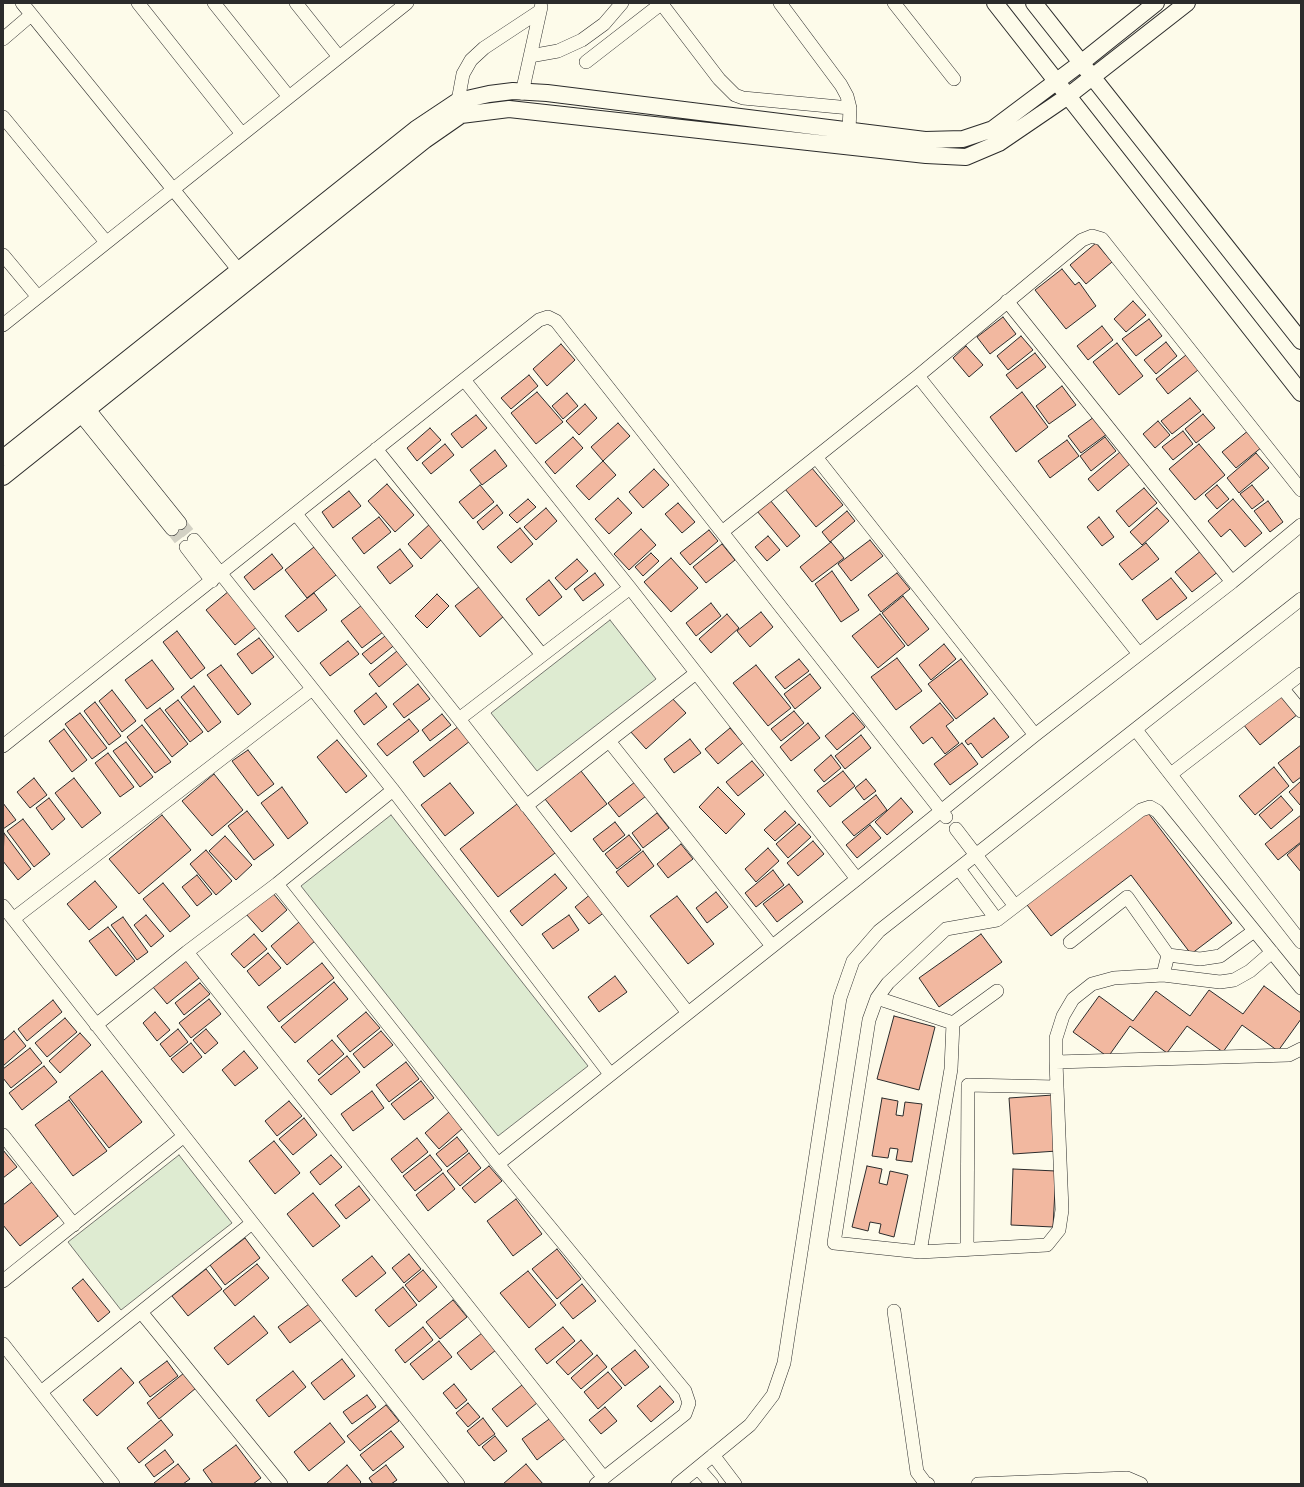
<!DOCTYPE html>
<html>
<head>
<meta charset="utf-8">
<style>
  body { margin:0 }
  #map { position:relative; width:1304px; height:1487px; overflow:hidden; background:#fdfbea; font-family:Jost,sans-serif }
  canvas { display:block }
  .frame { position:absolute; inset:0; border:4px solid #2b2b2b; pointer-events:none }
</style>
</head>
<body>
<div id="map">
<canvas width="1304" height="1487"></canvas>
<div class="frame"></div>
</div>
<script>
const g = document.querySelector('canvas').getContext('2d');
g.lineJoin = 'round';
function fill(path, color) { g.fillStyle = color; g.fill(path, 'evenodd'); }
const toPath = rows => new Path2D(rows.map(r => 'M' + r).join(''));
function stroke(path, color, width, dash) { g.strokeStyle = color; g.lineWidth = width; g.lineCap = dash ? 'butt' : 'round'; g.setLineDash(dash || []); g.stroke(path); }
const green = toPath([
  [610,620,656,679,537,771,491,713,610,620],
  [391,815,588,1066,498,1136,301,886,391,815],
  [179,1155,232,1223,121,1310,68,1242,179,1155]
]);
fill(green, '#deebd1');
stroke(green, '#74746e', 1);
const building = toPath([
  [1096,243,1112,262,1086,284,1070,265,1096,243],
  [1062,269,1075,285,1079,282,1096,306,1066,329,1035,290,1062,269],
  [1133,301,1146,315,1126,332,1114,319,1133,301],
  [1003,317,1016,334,990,354,977,337,1003,317],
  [1149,319,1162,336,1136,356,1122,339,1149,319],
  [1102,326,1113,340,1088,360,1077,346,1102,326],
  [1021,336,1033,350,1008,370,997,356,1021,336],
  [1166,342,1177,356,1156,374,1144,360,1166,342],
  [1117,343,1143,376,1119,395,1093,362,1117,343],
  [561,344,575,360,547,386,533,369,561,344],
  [966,346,983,365,969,377,953,358,966,346],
  [1035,353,1046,367,1017,389,1006,375,1035,353],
  [1186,355,1198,370,1168,394,1156,379,1186,355],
  [529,375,538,386,511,409,501,398,529,375],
  [1062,386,1076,405,1049,424,1036,406,1062,386],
  [537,392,563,422,536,444,511,413,537,392],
  [1022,392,1048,427,1016,452,990,417,1022,392],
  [567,393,578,406,563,419,552,406,567,393],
  [1190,398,1201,411,1172,434,1161,421,1190,398],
  [585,404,597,418,579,435,566,421,585,404],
  [1203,414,1215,428,1196,443,1185,429,1203,414],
  [476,415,487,428,462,448,451,434,476,415],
  [1094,417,1107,434,1081,453,1068,436,1094,417],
  [1158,421,1170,435,1155,448,1143,434,1158,421],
  [618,423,630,436,603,461,591,447,618,423],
  [430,428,441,440,417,461,407,448,430,428],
  [1249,430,1262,447,1236,468,1222,452,1249,430],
  [1183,431,1193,444,1173,460,1162,447,1183,431],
  [573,437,583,448,555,474,545,462,573,437],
  [1105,437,1116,451,1091,471,1080,456,1105,437],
  [1067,440,1079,456,1050,478,1038,461,1067,440],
  [445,444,454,455,431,474,422,463,445,444],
  [1199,444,1225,475,1195,500,1169,469,1199,444],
  [495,450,507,466,482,485,470,470,495,450],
  [1120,452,1130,464,1098,491,1088,479,1120,452],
  [1256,453,1269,468,1239,493,1227,478,1256,453],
  [603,461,616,475,589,500,576,486,603,461],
  [811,467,843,505,816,527,785,489,811,467],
  [654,469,669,485,643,508,629,492,654,469],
  [387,484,414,515,395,532,368,501,387,484],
  [480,485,494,502,473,519,459,502,480,485],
  [1217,485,1229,499,1217,509,1205,495,1217,485],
  [1252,485,1264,500,1252,509,1240,494,1252,485],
  [1144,488,1157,503,1129,527,1116,511,1144,488],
  [349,491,361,506,333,528,322,512,349,491],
  [618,498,632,513,609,534,595,519,618,498],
  [528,499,536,507,517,523,509,515,528,499],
  [1233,499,1262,533,1245,547,1230,529,1221,537,1208,521,1233,499],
  [770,500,800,536,787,547,757,511,770,500],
  [1268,501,1283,522,1270,532,1254,511,1268,501],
  [678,503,695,522,682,533,665,514,678,503],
  [497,505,503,513,483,530,477,522,497,505],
  [546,508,557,521,536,540,524,527,546,508],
  [1157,508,1169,521,1142,545,1130,532,1157,508],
  [847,511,855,521,830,542,822,532,847,511],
  [379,517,391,532,364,554,352,538,379,517],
  [1099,517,1114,537,1102,546,1087,527,1099,517],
  [431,523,444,537,421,559,408,544,431,523],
  [520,528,533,544,511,563,497,547,520,528],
  [641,529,656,545,629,570,614,554,641,529],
  [709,530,718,541,690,565,680,553,709,530],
  [768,536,780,550,767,561,755,547,768,536],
  [870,540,883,556,851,581,838,564,870,540],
  [831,542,844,558,812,582,800,567,831,542],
  [1146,543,1159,559,1132,580,1119,564,1146,543],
  [722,544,735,560,706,583,693,567,722,544],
  [314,547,336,575,307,598,285,570,314,547],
  [400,549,413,566,390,584,377,567,400,549],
  [1202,550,1219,571,1192,592,1175,572,1202,550],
  [651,553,659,561,643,576,635,567,651,553],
  [272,554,283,568,254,590,244,577,272,554],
  [671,558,698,588,671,612,644,582,671,558],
  [577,559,588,571,566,590,555,578,577,559],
  [832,571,859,610,841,622,815,584,832,571],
  [595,573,604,585,583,601,574,589,595,573],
  [897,573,910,589,881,612,868,595,897,573],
  [1171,578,1187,598,1157,620,1142,600,1171,578],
  [549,580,562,597,539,616,526,599,549,580],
  [480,586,504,616,480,637,455,606,480,586],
  [229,591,258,626,235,645,206,610,229,591],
  [314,593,327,610,298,632,285,616,314,593],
  [437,594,449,606,427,628,415,616,437,594],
  [903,596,929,629,908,646,882,613,903,596],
  [366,602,387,629,362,648,341,621,366,602],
  [711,603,721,616,696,636,686,623,711,603],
  [761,612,773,627,750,647,737,631,761,612],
  [727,614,739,628,711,653,699,639,727,614],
  [880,614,905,646,878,668,852,636,880,614],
  [177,631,205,668,191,679,163,642,177,631],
  [389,633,397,643,371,664,362,654,389,633],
  [259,638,274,657,252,674,237,654,259,638],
  [348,641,359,654,330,676,320,663,348,641],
  [944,644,956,659,931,680,919,665,944,644],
  [397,651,407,664,379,687,369,674,397,651],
  [897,658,922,691,896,710,871,677,897,658],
  [799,659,809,671,785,689,775,677,799,659],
  [961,659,988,694,956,719,928,684,961,659],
  [152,660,174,689,147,709,125,680,152,660],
  [221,665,251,704,238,715,207,675,221,665],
  [756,665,791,708,768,726,733,683,756,665],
  [810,674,821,688,795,709,784,694,810,674],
  [418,684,430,699,404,718,393,704,418,684],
  [194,686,221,722,208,732,181,697,194,686],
  [112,690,136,721,122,732,99,701,112,690],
  [376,693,387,707,364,725,354,711,376,693],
  [1281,693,1298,714,1260,745,1243,724,1281,693],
  [670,696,686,713,646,749,630,731,670,696],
  [178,700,203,732,190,742,165,710,178,700],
  [95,702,121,736,109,745,84,711,95,702],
  [940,703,954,720,946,726,959,743,945,754,932,737,923,744,910,727,940,703],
  [160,708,188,744,172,757,144,720,160,708],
  [794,711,804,723,781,741,771,729,794,711],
  [80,713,107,748,92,759,65,724,80,713],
  [853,713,865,727,837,750,825,736,853,713],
  [442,714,451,725,430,741,422,730,442,714],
  [994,718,1009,737,982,758,971,743,968,745,965,741,994,718],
  [409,719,419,731,387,756,377,744,409,719],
  [808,723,820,738,791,761,780,747,808,723],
  [142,725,171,762,155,773,127,737,142,725],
  [459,726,470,741,424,777,413,762,459,726],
  [730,728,743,743,718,764,705,749,730,728],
  [64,729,87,760,72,772,49,741,64,729],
  [861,735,871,748,845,769,835,756,861,735],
  [690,739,701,753,674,773,664,759,690,739],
  [337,740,367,776,346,793,317,757,337,740],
  [126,742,153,777,140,787,113,751,126,742],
  [962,743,978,764,950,785,934,764,962,743],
  [1301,745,1301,777,1293,783,1278,763,1301,745],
  [248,750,274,784,258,796,232,761,248,750],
  [108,753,134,787,120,797,95,763,108,753],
  [831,755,841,768,824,782,814,770,831,755],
  [752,761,764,775,738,796,726,782,752,761],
  [1274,767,1289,786,1255,815,1239,796,1274,767],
  [581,771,607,804,571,832,545,799,581,771],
  [843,771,855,786,830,807,817,791,843,771],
  [214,774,243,810,212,836,182,801,214,774],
  [34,778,47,795,30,808,17,792,34,778],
  [74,778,101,813,82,828,55,793,74,778],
  [866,779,876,791,864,800,855,788,866,779],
  [1301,781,1301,804,1300,805,1289,792,1301,781],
  [635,782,646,796,619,817,608,803,635,782],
  [450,783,474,813,445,836,421,805,450,783],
  [282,787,308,823,288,839,261,803,282,787],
  [718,787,745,814,726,834,699,807,718,787],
  [876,795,887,810,854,836,842,822,876,795],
  [1281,796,1293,810,1271,829,1259,815,1281,796],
  [49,798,65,819,52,830,36,808,49,798],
  [901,798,913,812,887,835,875,822,901,798],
  [3,803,16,820,3,829,3,803],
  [517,804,555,853,498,897,460,849,517,804],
  [1145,809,1232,923,1191,954,1131,875,1051,936,1024,901,1145,809],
  [247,811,274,845,254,860,228,826,247,811],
  [785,811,796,823,775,841,764,830,785,811],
  [657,813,669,828,643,848,632,833,657,813],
  [162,815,191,850,139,894,109,859,162,815],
  [1301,815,1301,842,1278,860,1265,844,1301,815],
  [23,819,50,854,34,867,7,831,23,819],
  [615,822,625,835,603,852,593,839,615,822],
  [799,824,811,837,788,858,776,844,799,824],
  [870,825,881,838,857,858,846,845,870,825],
  [4,833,31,869,18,880,3,861,4,833],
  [629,835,641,850,617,869,605,854,629,835],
  [225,836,252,865,236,880,209,851,225,836],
  [813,841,824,854,798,876,787,863,813,841],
  [1301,843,1301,872,1287,855,1301,843],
  [681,844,693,859,668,878,657,864,681,844],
  [768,848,779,861,756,882,745,869,768,848],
  [206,850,232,881,216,895,190,864,206,850],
  [643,851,654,866,628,887,616,872,643,851],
  [773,870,784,885,756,907,745,893,773,870],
  [555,874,567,888,522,926,510,911,555,874],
  [197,875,212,894,197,906,182,887,197,875],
  [95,881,117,907,89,930,67,904,95,881],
  [163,883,190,916,170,932,143,899,163,883],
  [789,884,803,902,777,922,763,904,789,884],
  [272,892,287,910,262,932,246,914,272,892],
  [716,892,728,907,707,923,696,908,716,892],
  [592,893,606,911,589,924,575,907,592,893],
  [677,896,714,944,688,964,650,916,677,896],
  [146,915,164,936,151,947,134,925,146,915],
  [569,915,579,930,553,949,542,934,569,915],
  [123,917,148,952,137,960,111,925,123,917],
  [299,922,315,941,287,965,271,946,299,922],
  [108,927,135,961,116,976,89,941,108,927],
  [254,934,267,949,244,968,231,954,254,934],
  [981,934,1002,962,939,1007,919,978,981,934],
  [268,953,281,968,259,986,247,971,268,953],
  [186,961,199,978,167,1004,153,987,186,961],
  [322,963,334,978,279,1022,267,1007,322,963],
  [615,976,627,992,599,1012,588,997,615,976],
  [334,982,348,999,295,1043,281,1027,334,982],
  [200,983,210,994,184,1015,175,1003,200,983],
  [1264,986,1301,1013,1301,1019,1278,1051,1242,1025,1223,1052,1187,1026,1167,1053,1130,1026,1108,1057,1073,1032,1099,996,1133,1021,1156,991,1190,1016,1209,990,1243,1014,1264,986],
  [209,999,221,1014,191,1038,179,1023,209,999],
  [53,1000,62,1012,27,1041,18,1029,53,1000],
  [155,1012,170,1030,157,1041,143,1023,155,1012],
  [366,1012,380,1028,350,1052,337,1036,366,1012],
  [894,1016,935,1027,919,1090,877,1079,894,1016],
  [65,1018,77,1032,47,1057,35,1043,65,1018],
  [178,1029,188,1042,170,1057,160,1044,178,1029],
  [206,1029,218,1043,205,1054,193,1040,206,1029],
  [14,1031,26,1046,3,1066,3,1041,14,1031],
  [381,1031,393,1045,364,1068,353,1054,381,1031],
  [80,1033,91,1045,60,1073,49,1061,80,1033],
  [332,1040,344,1054,319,1075,307,1061,332,1040],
  [191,1043,202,1057,183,1073,171,1059,191,1043],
  [30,1048,42,1063,11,1088,3,1078,3,1069,30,1048],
  [244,1051,258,1068,235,1086,222,1070,244,1051],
  [347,1056,360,1072,331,1095,318,1080,347,1056],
  [406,1062,419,1079,389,1102,376,1085,406,1062],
  [44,1066,57,1082,22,1110,9,1093,44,1066],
  [102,1071,142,1122,109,1148,69,1097,102,1071],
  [421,1081,434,1098,404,1120,391,1104,421,1081],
  [372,1091,384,1108,353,1131,341,1114,372,1091],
  [1053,1095,1057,1151,1013,1154,1009,1098,1053,1095],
  [882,1098,898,1101,896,1115,903,1116,905,1102,922,1104,912,1162,896,1160,898,1149,890,1148,888,1158,872,1156,882,1098],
  [69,1100,107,1151,73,1176,35,1125,69,1100],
  [289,1101,302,1116,277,1136,265,1121,289,1101],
  [449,1112,463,1128,439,1149,425,1133,449,1112],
  [304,1118,317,1135,293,1155,279,1139,304,1118],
  [457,1137,468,1151,447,1167,436,1154,457,1137],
  [417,1138,428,1152,402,1173,391,1159,417,1138],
  [274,1141,300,1173,275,1194,249,1161,274,1141],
  [3,1150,17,1167,3,1178,3,1150],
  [469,1153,481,1168,460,1186,447,1171,469,1153],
  [331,1155,342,1167,320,1185,310,1172,331,1155],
  [430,1155,442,1170,415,1191,403,1176,430,1155],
  [489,1166,502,1181,475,1203,462,1188,489,1166],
  [867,1166,882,1169,879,1183,887,1185,890,1171,908,1175,894,1237,879,1233,881,1224,870,1222,868,1231,852,1227,867,1166],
  [1013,1169,1056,1171,1053,1227,1011,1225,1013,1169],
  [443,1173,455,1189,428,1211,416,1195,443,1173],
  [32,1182,58,1216,20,1246,3,1225,3,1205,32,1182],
  [359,1186,370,1200,346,1219,335,1205,359,1186],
  [313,1193,340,1226,313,1247,287,1214,313,1193],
  [516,1199,542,1234,513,1256,487,1221,516,1199],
  [245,1238,260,1258,225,1285,210,1265,245,1238],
  [557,1249,581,1279,557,1299,532,1269,557,1249],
  [409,1254,421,1269,404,1283,392,1268,409,1254],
  [372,1256,386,1273,356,1297,342,1280,372,1256],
  [257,1264,269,1278,235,1306,223,1291,257,1264],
  [206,1269,222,1289,188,1316,172,1296,206,1269],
  [423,1270,437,1287,419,1302,405,1285,423,1270],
  [528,1271,556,1305,529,1328,500,1293,528,1271],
  [83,1279,110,1312,98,1322,72,1288,83,1279],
  [582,1284,596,1301,573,1319,560,1303,582,1284],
  [403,1287,417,1305,389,1327,375,1310,403,1287],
  [453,1300,467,1317,440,1339,426,1322,453,1300],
  [309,1304,321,1320,290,1343,278,1327,309,1304],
  [254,1316,268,1333,228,1365,214,1348,254,1316],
  [423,1327,433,1340,405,1363,395,1350,423,1327],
  [563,1327,575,1341,547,1364,535,1349,563,1327],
  [482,1333,496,1350,471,1370,457,1353,482,1333],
  [581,1340,593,1354,568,1375,556,1362,581,1340],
  [439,1341,452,1357,423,1380,410,1364,439,1341],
  [635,1350,649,1367,625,1386,611,1369,635,1350],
  [597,1355,607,1367,581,1389,571,1378,597,1355],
  [342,1359,355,1376,324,1400,311,1383,342,1359],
  [167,1361,178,1376,150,1397,139,1382,167,1361],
  [121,1368,134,1383,97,1416,83,1400,121,1368],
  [293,1371,306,1387,269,1417,256,1400,293,1371],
  [608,1372,622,1388,598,1409,584,1392,608,1372],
  [184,1373,196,1388,159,1419,147,1403,184,1373],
  [454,1384,467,1400,456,1409,443,1393,454,1384],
  [522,1385,537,1403,507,1427,492,1409,522,1385],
  [660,1386,674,1402,651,1422,637,1406,660,1386],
  [367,1395,376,1407,352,1424,343,1412,367,1395],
  [468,1403,480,1417,468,1427,456,1413,468,1403],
  [386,1405,399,1421,360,1451,347,1436,386,1405],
  [605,1407,617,1421,601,1434,589,1420,605,1407],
  [552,1417,567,1437,537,1460,522,1439,552,1417],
  [483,1418,495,1434,479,1446,467,1431,483,1418],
  [161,1420,173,1435,139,1463,127,1448,161,1420],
  [330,1423,345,1442,309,1471,294,1452,330,1423],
  [391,1431,404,1447,373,1471,360,1455,391,1431],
  [495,1436,507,1451,494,1461,482,1447,495,1436],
  [236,1445,261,1478,253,1484,213,1484,203,1470,236,1445],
  [165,1450,174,1462,154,1477,145,1465,165,1450],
  [178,1464,190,1479,183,1484,155,1484,154,1483,178,1464],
  [526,1464,543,1484,503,1484,526,1464],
  [347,1465,361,1482,359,1484,326,1484,347,1465],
  [386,1465,397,1480,391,1484,373,1484,369,1478,386,1465]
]);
fill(building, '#f2b8a0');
stroke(building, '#2b2b2b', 1);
stroke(toPath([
  [180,523,194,540],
  [172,529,186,547]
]), '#d3d1c4', 13, [13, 6]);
const minor = toPath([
  [22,3,245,278],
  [138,3,242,134],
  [214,3,289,97],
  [296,3,339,57],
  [661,3,719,79,735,95,743,98,850,108],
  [780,3,841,85,847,96,850,108,849,130],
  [894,3,954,79],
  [3,39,31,15],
  [530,56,558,51,582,40,604,24,622,3],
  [586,62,662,3],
  [522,93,541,7],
  [460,109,458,101,463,74,471,60,484,48,540,11],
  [3,117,106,242],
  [3,255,38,297],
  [1007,301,1232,582],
  [3,325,407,3],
  [918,376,1139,654],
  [465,381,630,588,857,879],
  [83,402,180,523],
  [74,407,172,529],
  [376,449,542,655],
  [816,457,1035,735],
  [296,514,459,719,688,1013],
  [722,532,918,376,1082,240,1092,236,1102,239,1301,490],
  [194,540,393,790,610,1074],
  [186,547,212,581],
  [1283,689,1301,711],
  [459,719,630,588],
  [1136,730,1301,942],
  [609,741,772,946],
  [3,746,539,320,548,317,556,321,946,817],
  [1171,774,1301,674],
  [526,806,696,673],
  [956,829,1015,906],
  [959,869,997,920],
  [277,884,498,1164,685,1391,689,1403,685,1414,596,1484],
  [3,906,458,1484],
  [13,919,311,690],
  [1070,942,1127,897,1168,955],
  [187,952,604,1478],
  [1272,952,1250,971,1234,980,1220,982,1163,975,1114,978,1092,984,1073,999,1063,1016,1056,1038,1056,1062,1289,1055,1301,1049],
  [1163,975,1168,955,1200,959,1220,956,1254,931],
  [877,998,953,1023],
  [96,1025,187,952,277,884,393,790],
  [1056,1062,1062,1210,1059,1230,1047,1245,920,1252,834,1243,869,1020,877,998,888,983,946,929,997,920,1141,810,1150,807,1157,811,1301,988],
  [3,1135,74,1225],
  [498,1164,857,879,1035,735,1232,582,1301,525],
  [967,1250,968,1085,1056,1087],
  [920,1252,951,1069,953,1023,997,991],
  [3,1281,184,1136],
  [894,1311,917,1472,926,1484,928,1484],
  [141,1312,281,1484],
  [3,1344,113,1484],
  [41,1392,252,1223],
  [713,1455,735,1484],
  [698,1468,712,1484],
  [678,1484,750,1425,773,1395,784,1363,840,998,853,961,879,931,1301,599],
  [978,1484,1127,1478,1141,1484]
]);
const tertiary = toPath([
  [995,3,1301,393],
  [1034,3,1301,341],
  [3,458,416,129,458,101,489,94,513,91,547,93,925,140,963,139,993,129,1081,63,1156,3],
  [3,477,425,140,461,115,509,109,926,155,966,157,999,143,1068,96,1187,3]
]);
stroke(minor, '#2b2b2b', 14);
stroke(tertiary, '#2b2b2b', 18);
stroke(minor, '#fdfbea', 13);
stroke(tertiary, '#fdfbea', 16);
</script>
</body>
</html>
